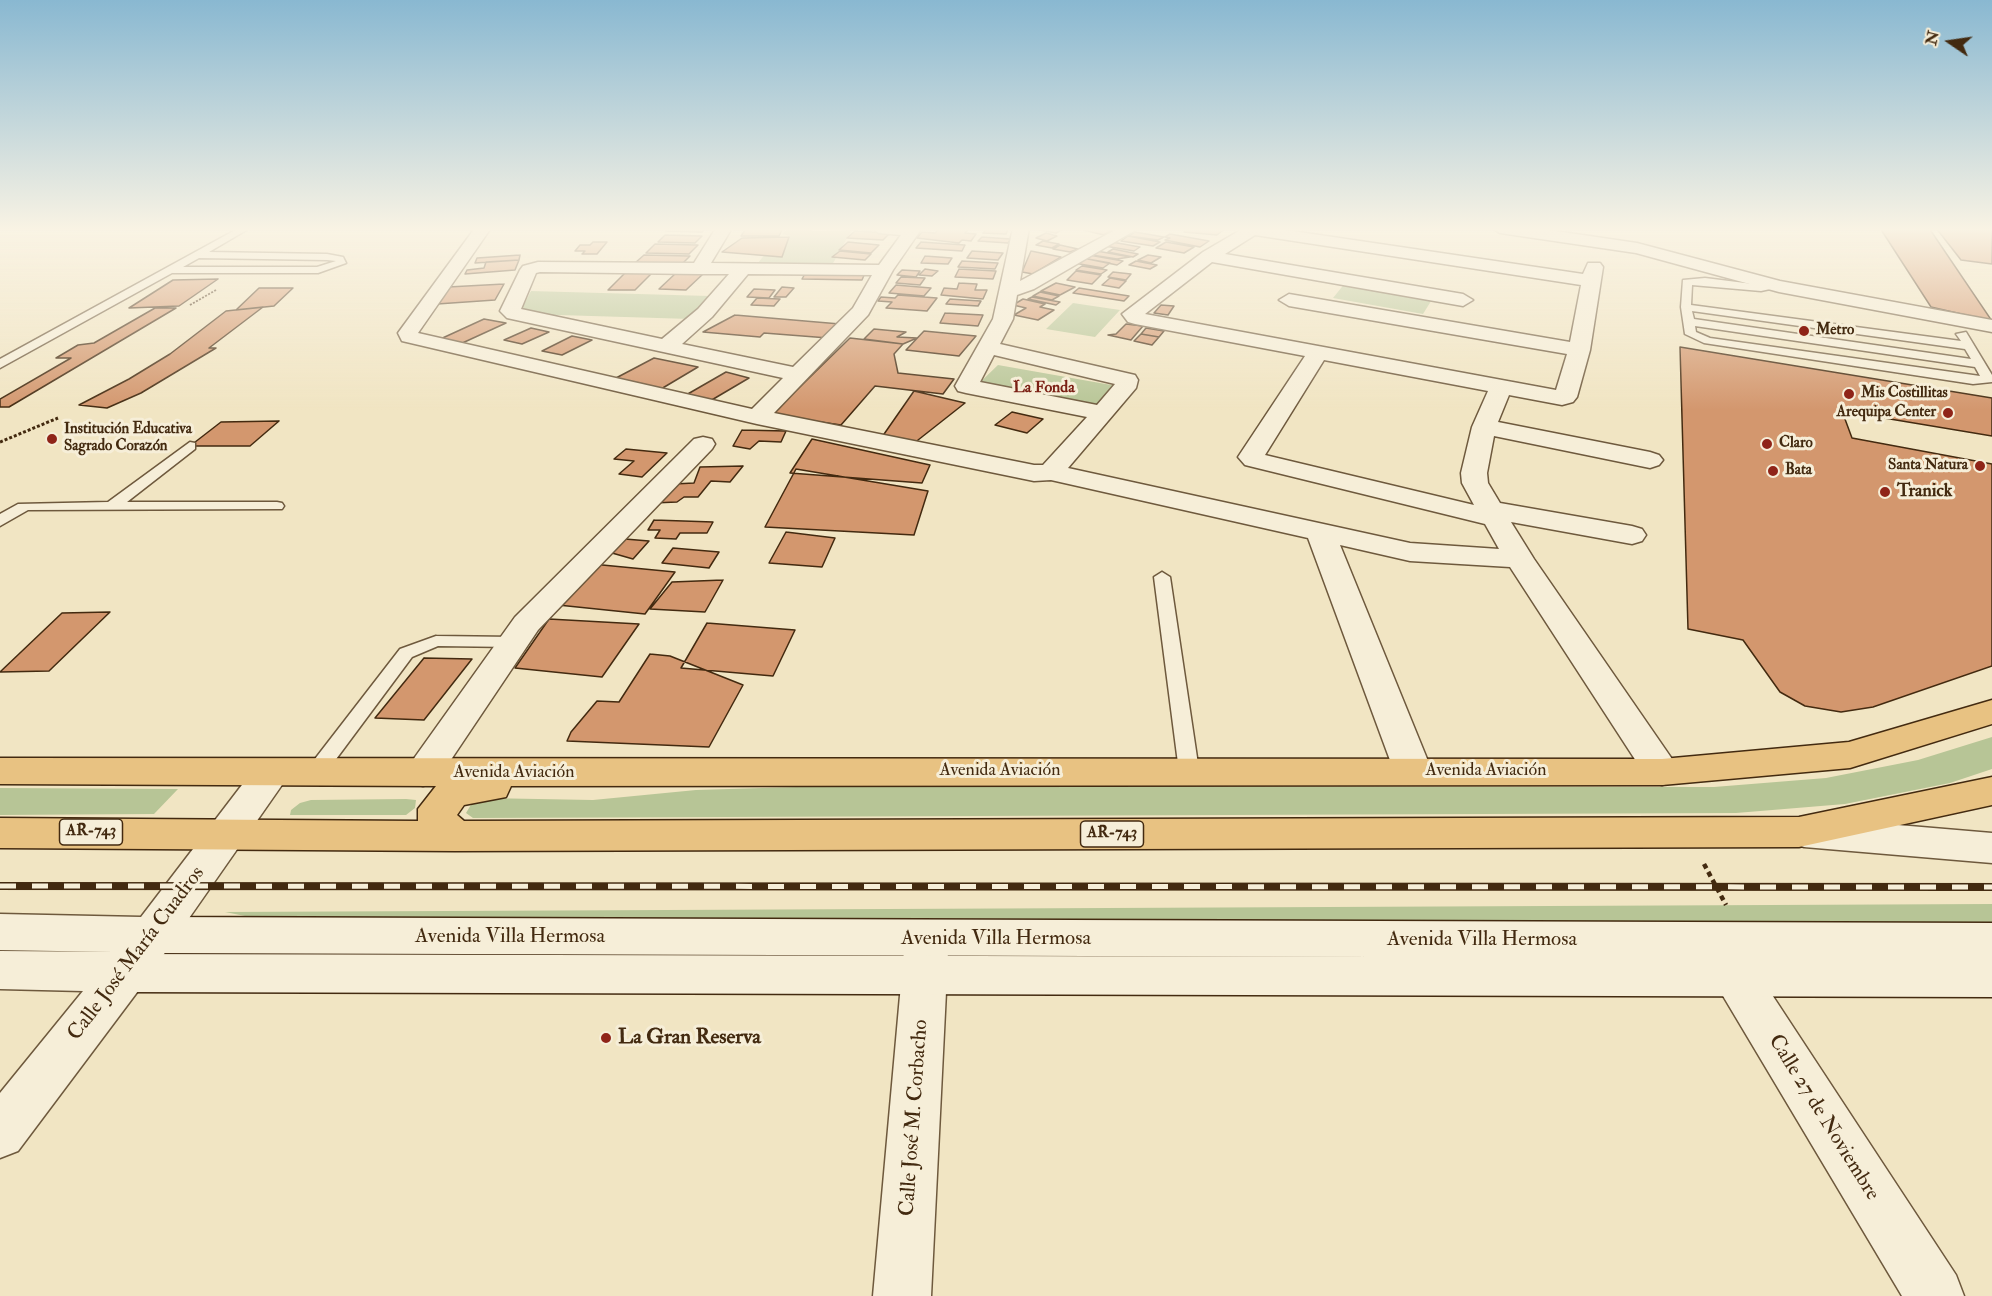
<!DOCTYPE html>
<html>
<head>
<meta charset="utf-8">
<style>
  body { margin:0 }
  #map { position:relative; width:1992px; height:1296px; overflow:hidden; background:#f1e5c3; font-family:"IM FELL Double Pica",serif }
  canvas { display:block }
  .north { position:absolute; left:1920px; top:12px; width:60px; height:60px; -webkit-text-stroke:4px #f6eed8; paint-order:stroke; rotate:283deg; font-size:16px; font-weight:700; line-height:24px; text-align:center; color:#432a10 }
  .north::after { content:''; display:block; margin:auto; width:21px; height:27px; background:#432a10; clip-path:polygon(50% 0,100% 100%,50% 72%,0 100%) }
</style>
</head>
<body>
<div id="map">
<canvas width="1992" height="1296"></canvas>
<div class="north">N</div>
</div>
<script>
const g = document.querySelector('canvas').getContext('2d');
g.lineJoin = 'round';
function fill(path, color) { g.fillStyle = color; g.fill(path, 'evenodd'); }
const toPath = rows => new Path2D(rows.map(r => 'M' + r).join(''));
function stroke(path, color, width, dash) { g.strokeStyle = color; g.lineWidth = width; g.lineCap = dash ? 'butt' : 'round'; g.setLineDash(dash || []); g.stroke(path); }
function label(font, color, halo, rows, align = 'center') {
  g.font = font + ' "IM FELL Double Pica",serif'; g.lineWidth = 6; g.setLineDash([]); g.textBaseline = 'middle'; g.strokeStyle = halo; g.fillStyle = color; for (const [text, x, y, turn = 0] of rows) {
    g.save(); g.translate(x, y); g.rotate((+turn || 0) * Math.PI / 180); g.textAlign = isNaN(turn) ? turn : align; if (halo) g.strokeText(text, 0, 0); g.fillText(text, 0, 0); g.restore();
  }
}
fill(toPath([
  [786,230,851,231,827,274,751,272,765,254,778,254,790,236,782,234],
  [1345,283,1433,298,1423,314,1333,298],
  [531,291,710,296,691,319,558,315,548,319,520,312],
  [1073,303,1120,310,1095,337,1046,329],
  [998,365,1117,386,1092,415,969,393],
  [1992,737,1992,769,1950,783,1845,804,1736,813,473,818,466,813,472,803,483,798,593,800,696,790,829,786,1714,787,1826,778,1918,760],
  [0,788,178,789,154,814,0,815],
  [406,799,416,800,415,808,406,815,290,815,291,810,300,803,311,800],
  [1992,904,1992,924,260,919,225,912]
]), '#b7c596');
const building = toPath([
  [668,228,705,228,702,232,665,231,668,228],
  [939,228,968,229,965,233,976,234,971,241,962,240,959,243,917,238,922,232,935,233,939,228],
  [987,228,1009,228,1006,234,983,233,987,228],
  [1030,228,1056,228,1063,229,1056,233,1030,228],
  [1075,228,1094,228,1111,231,1104,235,1075,228],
  [1208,228,1226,228,1217,235,1184,232,1185,230,1208,228],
  [1880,228,1929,228,1992,321,1931,307,1880,228],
  [1936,228,1992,228,1992,264,1961,260,1936,228],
  [745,230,782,230,779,236,741,236,745,230],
  [855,231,890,233,883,240,847,238,855,231],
  [1135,232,1164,237,1158,240,1129,236,1135,232],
  [1046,233,1057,236,1047,241,1036,238,1046,233],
  [1170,234,1209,241,1200,247,1165,240,1170,238,1165,237,1170,234],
  [665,235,702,236,695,243,658,242,665,235],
  [1128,236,1160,242,1153,246,1121,241,1128,236],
  [789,237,782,257,722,252,742,238,789,237],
  [982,237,1011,239,1008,243,978,241,982,237],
  [1043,241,1059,244,1052,248,1036,245,1043,241],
  [593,242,607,242,597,254,582,254,585,251,575,251,580,245,590,245,593,242],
  [848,242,879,245,871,253,839,250,848,242],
  [921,242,965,245,962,251,916,248,921,242],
  [1112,242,1140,247,1134,251,1105,246,1112,242],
  [1166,242,1194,247,1184,253,1156,248,1166,242],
  [655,244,698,245,689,254,646,253,655,244],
  [1060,245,1078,249,1070,252,1053,249,1060,245],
  [1113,249,1138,254,1133,257,1108,252,1113,249],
  [840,251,871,254,865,260,832,257,840,251],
  [972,251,1003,253,998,260,967,258,972,251],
  [1031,251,1061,257,1033,274,1022,272,1031,251],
  [1097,251,1130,257,1117,259,1092,255,1097,251],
  [520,255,519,260,475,263,477,258,520,255],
  [644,255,690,256,682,264,635,263,644,255],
  [1089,255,1123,261,1117,265,1083,258,1089,255],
  [1148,255,1161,257,1151,263,1138,260,1148,255],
  [925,256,952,258,948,264,921,263,925,256],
  [1082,258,1110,263,1103,268,1074,263,1082,258],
  [519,260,515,270,465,274,467,270,484,268,486,262,519,260],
  [962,261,998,263,995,269,958,267,962,261],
  [1136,261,1157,265,1150,269,1129,265,1136,261],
  [1082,266,1107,270,1101,274,1076,270,1082,266],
  [925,269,938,271,932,276,919,275,925,269],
  [959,269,996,271,993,279,955,277,959,269],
  [902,270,920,271,916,277,897,275,902,270],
  [627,271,654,271,635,290,608,290,627,271],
  [1076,271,1101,275,1092,284,1067,280,1076,271],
  [677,272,703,274,686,290,659,289,677,272],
  [806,272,865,273,862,280,802,279,806,272],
  [1113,272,1131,274,1126,280,1108,277,1113,272],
  [901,277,925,278,920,285,896,283,901,277],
  [1110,278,1126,281,1119,288,1102,285,1110,278],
  [218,279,179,306,129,308,173,280,218,279],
  [959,283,977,284,975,290,987,290,983,299,941,295,944,288,957,289,959,283],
  [1056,283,1075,287,1060,295,1041,291,1056,283],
  [504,284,495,300,437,304,448,287,504,284],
  [896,285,931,288,924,296,889,293,896,285],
  [782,287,794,288,786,297,774,297,782,287],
  [259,288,293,288,274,306,236,310,259,288],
  [1079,288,1129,296,1124,301,1073,293,1079,288],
  [754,289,775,290,769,298,747,297,754,289],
  [1040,292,1059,296,1052,300,1033,296,1040,292],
  [898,295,937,298,927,311,886,308,892,302,878,301,881,297,895,298,898,295],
  [1032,297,1060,302,1056,305,1028,299,1032,297],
  [757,298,780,299,774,306,751,305,757,298],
  [950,299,981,301,978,306,946,304,950,299],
  [1023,299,1045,304,1040,307,1054,310,1038,320,1014,315,1026,308,1013,305,1023,299],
  [1161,305,1174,306,1168,315,1154,313,1161,305],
  [263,307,209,348,216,348,141,393,107,408,79,405,129,379,170,354,226,311,263,307],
  [155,308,176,308,9,407,0,407,0,399,71,358,56,358,78,345,94,343,155,308],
  [945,313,983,315,978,326,940,323,945,313],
  [735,315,840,324,828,338,764,333,760,337,703,332,735,315],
  [484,319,506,323,458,345,436,341,484,319],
  [1126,324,1143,326,1131,340,1108,335,1116,334,1126,324],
  [531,328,549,332,522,344,504,340,531,328],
  [1146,328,1164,331,1159,337,1141,334,1146,328],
  [874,329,906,332,897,337,917,338,903,344,864,339,874,329],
  [924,331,976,336,959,356,906,350,924,331],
  [1141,334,1159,337,1152,345,1134,341,1141,334],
  [572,336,592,340,562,355,542,351,572,336],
  [850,338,903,344,894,354,898,373,954,379,943,394,875,386,841,425,771,415,850,338],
  [1680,347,1992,398,1992,436,1842,411,1852,438,1992,464,1992,666,1873,707,1841,712,1805,706,1780,692,1743,640,1688,629,1680,347],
  [654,358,698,367,661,389,616,378,654,358],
  [726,372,749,378,710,401,686,395,726,372],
  [914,391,965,403,913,444,882,437,914,391],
  [1012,412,1043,419,1027,433,995,425,1012,412],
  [279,421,250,446,190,446,221,422,279,421],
  [742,430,786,431,781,442,759,441,750,449,733,446,742,430],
  [812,439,930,465,922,483,790,473,812,439],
  [626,449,667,453,642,477,619,474,634,461,614,459,626,449],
  [743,466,730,482,711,481,698,497,684,497,677,502,653,503,674,484,694,483,700,467,743,466],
  [796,469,928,491,914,535,765,527,796,469],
  [654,520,713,522,707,533,680,533,676,539,655,538,660,530,648,530,654,520],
  [786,532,835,538,822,567,769,563,786,532],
  [625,539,649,541,633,559,612,553,625,539],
  [673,548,719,552,709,568,662,563,673,548],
  [592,564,675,572,645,614,558,605,592,564],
  [723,580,705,612,650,609,672,582,723,580],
  [110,612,49,671,0,672,62,613,110,612],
  [549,619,639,624,602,677,515,668,549,619],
  [707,623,795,630,773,676,681,668,707,623],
  [650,654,670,656,743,685,709,747,567,741,571,732,597,701,619,702,650,654],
  [424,658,472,659,424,720,375,718,424,658]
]);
fill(building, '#d3976e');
stroke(building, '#432a10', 1.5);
const service = toPath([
  [239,228,250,228,209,252,327,254,343,257,346,263,318,273,172,273,0,368,0,359,239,228],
  [199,258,327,260,336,261,317,267,183,267,199,258],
  [1705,278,1761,285,1779,283,1784,286,1761,291,1692,285,1691,305,1961,341,1956,334,1966,332,1992,375,1992,382,1973,384,1704,343,1685,334,1681,307,1683,280,1705,278],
  [1692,311,1965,349,1971,359,1694,319,1692,311],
  [1695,326,1975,367,1980,376,1710,338,1696,332,1695,326],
  [190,442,195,443,195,449,127,502,277,502,282,503,284,506,282,509,28,510,0,526,0,514,18,504,108,502,190,442],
  [1162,572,1170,577,1199,771,1196,776,1189,778,1182,776,1179,771,1154,577,1162,572],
  [436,636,514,637,523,642,514,647,438,646,412,657,322,778,308,778,305,773,308,768,400,649,436,636]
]);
const minor = toPath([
  [475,228,491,228,418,333,752,409,783,378,507,318,500,311,520,270,523,266,538,262,694,263,716,228,732,228,711,263,879,265,901,235,879,233,871,228,918,228,920,231,893,270,868,315,774,413,1034,465,1043,465,1087,417,966,393,958,391,955,386,993,319,1013,228,1029,228,1020,281,1119,228,1139,228,1034,289,1017,295,1013,319,1000,344,1135,375,1138,380,1136,388,1068,468,1410,543,1499,549,1485,524,1245,465,1238,457,1305,356,1135,324,1128,322,1122,314,1203,252,1244,228,1272,228,1583,274,1588,263,1600,263,1603,267,1590,350,1577,397,1573,402,1562,405,1509,395,1498,422,1650,452,1659,455,1663,460,1659,465,1650,468,1494,436,1487,473,1488,483,1500,503,1632,526,1642,529,1646,535,1642,541,1632,544,1511,522,1534,559,1681,772,1675,781,1662,785,1649,781,1510,567,1410,561,1340,545,1432,771,1426,780,1413,784,1400,780,1394,771,1308,538,1051,480,1034,481,757,424,402,341,398,333,475,228],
  [1255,235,1581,285,1570,342,1289,294,1279,300,1289,306,1567,354,1556,390,1145,314,1212,262,1463,306,1473,300,1463,294,1225,254,1255,235],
  [540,272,699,274,729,274,698,309,662,339,521,309,536,273,540,272],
  [748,274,872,275,853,308,793,367,682,344,712,317,748,274],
  [994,355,1115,384,1097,405,980,382,994,355],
  [1324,360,1488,391,1472,427,1461,473,1462,483,1474,505,1265,455,1324,360],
  [1492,228,1535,228,1637,243,1780,281,1992,320,1992,332,1779,292,1636,253,1500,233,1492,228],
  [703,437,712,439,715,444,712,449,538,630,436,782,423,786,410,782,404,773,410,764,515,617,694,439,703,437],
  [1804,817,1992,833,1992,863,1804,847,1790,842,1784,832,1790,822,1804,817],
  [926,933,942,938,948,951,931,1296,873,1296,904,951,910,938,926,933]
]);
const tertiary = toPath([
  [271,760,284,764,290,773,284,782,141,987,18,1151,0,1158,0,1093,83,991,0,989,0,951,114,952,0,950,0,914,141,917,258,764,271,760],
  [1724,940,1740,946,1956,1275,1964,1296,1902,1296,1701,959,1708,946,1724,940]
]);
const secondary = toPath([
  [152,917,1992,923,1992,997,125,992,109,987,102,973,109,959,125,954,1399,957,152,953,136,948,130,935,136,922,152,917]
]);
const primary = toPath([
  [1992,700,1992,724,1850,768,1662,785,511,786,506,797,464,805,457,815,464,821,1799,817,1992,777,1992,805,1799,847,455,851,0,848,0,818,418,821,418,809,436,786,0,784,0,758,1662,759,1849,742,1992,700]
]);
stroke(service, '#6e593d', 3);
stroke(minor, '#6e593d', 3);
stroke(tertiary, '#6e593d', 3);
stroke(secondary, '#432a10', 3);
stroke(primary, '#432a10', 3);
stroke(toPath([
  [190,305,216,290]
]), '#432a10', 2, [2, 1.5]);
stroke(toPath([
  [0,442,58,418]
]), '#432a10', 3, [3, 2]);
stroke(toPath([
  [1704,864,1726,905]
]), '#432a10', 4.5, [5, 4]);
fill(service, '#f6eed8');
fill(minor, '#f6eed8');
fill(tertiary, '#f6eed8');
fill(secondary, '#f6eed8');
fill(primary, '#e8c282');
const rail = toPath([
  [0,886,1992,887]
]);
stroke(rail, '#432a10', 8);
stroke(rail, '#f6eed8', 5, [16]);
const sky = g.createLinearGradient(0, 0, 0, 410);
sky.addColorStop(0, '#89b8d1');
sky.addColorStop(0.56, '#f9f3e4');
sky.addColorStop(1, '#f9f3e400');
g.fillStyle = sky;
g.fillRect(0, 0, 1992, 410);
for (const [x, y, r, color] of [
  [1804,331,6,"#8f2418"],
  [1849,394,6,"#8f2418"],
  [1948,413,6,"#8f2418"],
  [52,439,6,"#8f2418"],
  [1767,444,6,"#8f2418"],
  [1980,466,6,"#8f2418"],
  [1773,471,6,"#8f2418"],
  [1885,492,6,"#8f2418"],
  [606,1038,6,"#8f2418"]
]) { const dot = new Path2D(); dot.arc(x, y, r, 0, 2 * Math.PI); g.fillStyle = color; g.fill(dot); stroke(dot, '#f6eed8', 2); }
label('bold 15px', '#432a10', '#f6eed8', [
  ["Metro",1816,331],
  ["Mis Costillitas",1861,394],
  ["Arequipa Center",1936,413,"right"],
  ["Institución Educativa",64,430],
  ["Sagrado Corazón",64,447],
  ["Claro",1779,444],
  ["Santa Natura",1968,466,"right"],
  ["Bata",1785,471]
], 'left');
label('bold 16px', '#7a1f14', '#f6eed8', [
  ["La Fonda",1044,389]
]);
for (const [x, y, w] of [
  [91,832,63],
  [1112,834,63]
]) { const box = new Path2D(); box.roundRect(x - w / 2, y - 13, w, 26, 4.5); g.fillStyle = '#f6eed8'; g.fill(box); stroke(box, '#432a10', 1.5); }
label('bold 16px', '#432a10', null, [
  ["AR-743",91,832],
  ["AR-743",1112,834]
]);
label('bold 18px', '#432a10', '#f6eed8', [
  ["Tranick",1897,492]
], 'left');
label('18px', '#432a10', '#f6eed8', [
  ["Avenida Aviación",1000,771],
  ["Avenida Aviación",1486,771],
  ["Avenida Aviación",514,773]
]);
label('21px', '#432a10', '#f6eed8', [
  ["Avenida Villa Hermosa",510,937],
  ["Avenida Villa Hermosa",996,939],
  ["Avenida Villa Hermosa",1482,940],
  ["Calle José María Cuadros",137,954,-53],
  ["Calle José M. Corbacho",915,1118,-86],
  ["Calle 27 de Noviembre",1823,1118,58]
]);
label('bold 21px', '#432a10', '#f6eed8', [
  ["La Gran Reserva",618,1038]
], 'left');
</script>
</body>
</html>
